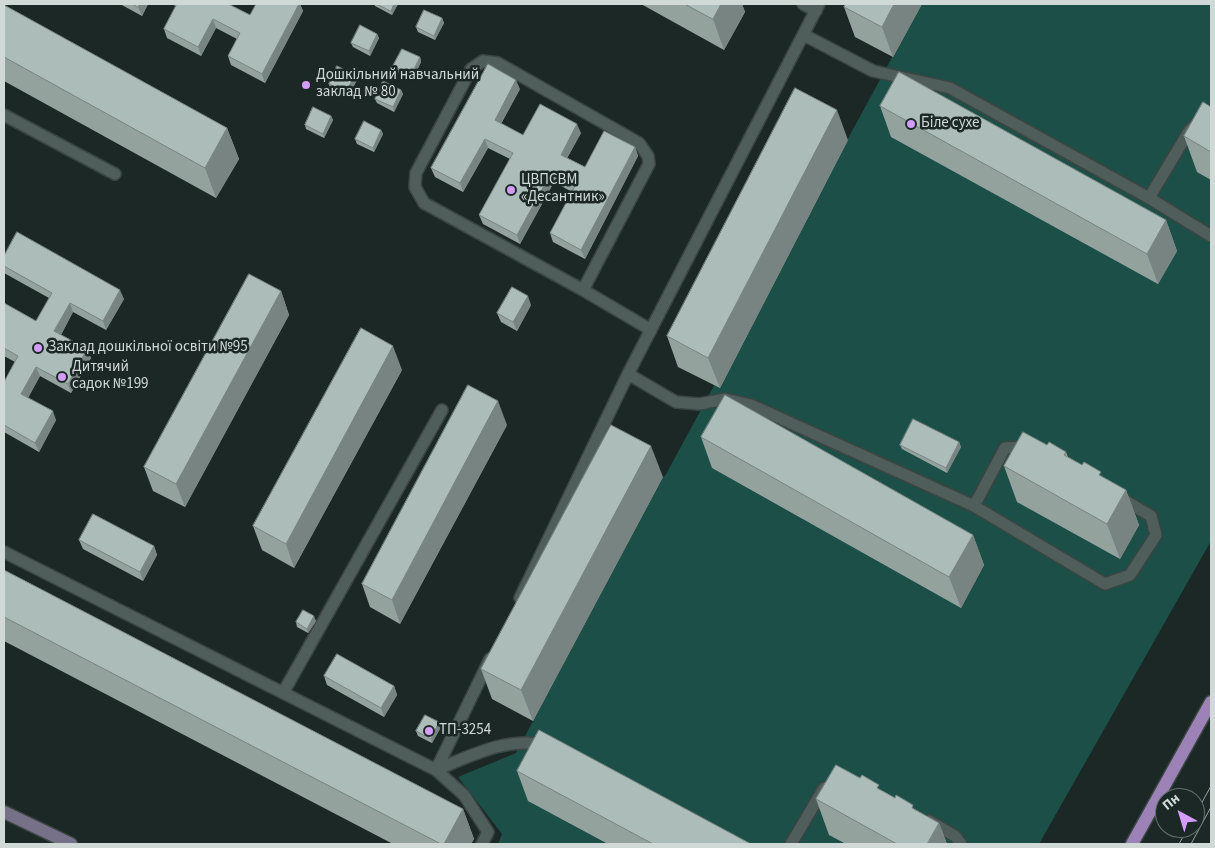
<!DOCTYPE html>
<meta charset="utf-8">
<style>
body{margin:0}
#map{position:relative;width:1215px;height:848px;overflow:hidden;background:#1b2825;font-family:"Source Sans 3",sans-serif}
canvas{display:block}
.frame{position:absolute;inset:0;border:5px solid #d1d9d7;pointer-events:none}
.north{position:absolute;left:1155px;top:788px;width:50px;height:50px;box-sizing:border-box;background:#1b2825;border:1px solid #646f6c;border-radius:50%;rotate:321deg;font-size:14px;font-weight:700;line-height:20px;text-align:center;color:#d1d9d7}
.north::after{content:'';display:block;margin:auto;width:18px;height:22px;background:#d49cfb;clip-path:polygon(50% 0,100% 100%,50% 72%,0 100%)}
</style>
<div id="map">
<canvas width="1215" height="848"></canvas>
<div class="frame"></div>
<div class="north">Пн</div>
</div>
<script>
const c = document.querySelector('canvas').getContext('2d');
c.lineJoin = 'round';
function fill(path, color) {
  c.fillStyle = color;
  c.fill(path, 'evenodd');
}
function stroke(path, color, width, dash) {
  c.strokeStyle = color;
  c.lineWidth = width;
  c.lineCap = dash ? 'butt' : 'round';
  c.setLineDash(dash || []);
  c.stroke(path);
}
function write(font, color, halo, rows, align = 'center') {
  c.font = font + ' "Source Sans 3",sans-serif';
  c.lineWidth = 5;
  c.setLineDash([]);
  c.textBaseline = 'middle';
  c.strokeStyle = halo;
  c.fillStyle = color;
  for (const [text, x, y, turn = 0] of rows) {
    c.save();
    c.translate(x, y);
    c.rotate((+turn || 0) * Math.PI / 180);
    c.textAlign = isNaN(turn) ? turn : align;
    if (halo) c.strokeText(text, 0, 0);
    c.fillText(text, 0, 0);
    c.restore();
  }
}
fill(new Path2D(`
 M921 4H1211V541L1039 844H498L502 834 458 777 516 753 663 477 665 476Z`), '#1c4f47');
const lane = new Path2D(`
 M803 4 816 11
 M804 35 873 71 950 88 1149 198 1211 236
 M4 115 115 174
 M1149 198 1189 131 1201 120 1211 117
 M583 290 649 164 648 156 639 143 498 63 483 61 471 69 416 173 415 187 424 203 583 290 651 330
 M628 374 676 402 699 404 725 399 751 405 974 506 1105 584 1130 575 1156 535 1151 516 1119 497
 M974 506 1005 448 1023 447 1028 449
 M4 552 436 770 464 795 488 832 482 844
 M520 598 628 374 819 4
 M283 693 442 410
 M436 770 490 659
 M436 770C473 755 505 737 546 745
 M929 821 955 836 961 844
 M791 844 824 788`);
const secondary = new Path2D(`
 M4 812 71 844`);
const primary = new Path2D(`
 M1132 844 1211 702`);
stroke(lane, '#3b4542', 14);
stroke(secondary, '#3b4542', 15);
stroke(primary, '#3b4542', 15);
stroke(lane, '#505e5b', 11);
stroke(secondary, '#767089', 12);
stroke(primary, '#9c82b6', 12);
stroke(new Path2D(`
 M1195 815 1211 786
 M1179 844 1188 828
 M1191 844 1211 807`), '#99a3a1', 1);
fill(new Path2D(`
 M120 4H148L142 16Z
 M171 4H229L250 15 256 4H300L303 11 265 83 231 65 228 56 237 39 216 28 201 56 167 38 164 29 176 6Z
 M374 4H398L392 15 375 6Z
 M641 4H742L745 12 724 50Z
 M922 4 893 57 855 37 844 7Z
 M4 5 227 128 239 159 216 198 4 81Z
 M442 18 444 23 435 40 418 32 416 27Z
 M377 34 379 38 370 56 353 47 351 43Z
 M420 57 421 62 413 79 395 71 393 66Z
 M355 75 357 80 348 97 330 89 329 84Z
 M520 89 501 124 523 135 581 133 567 158 585 167 635 147 638 156 585 259 553 242 550 233 572 192 554 182 520 244 483 224 479 215 510 159 488 148 463 192 435 177 431 168Z
 M401 90 403 94 394 112 377 103 375 99Z
 M880 106 1166 220 1177 251 1158 284 891 137Z
 M1211 107V180L1197 172 1184 136Z
 M331 116 333 120 324 138 306 129 305 125Z
 M381 130 383 134 374 152 357 144 355 139Z
 M848 140 720 388 678 367 667 336Z
 M4 256 124 299 106 330 73 312 61 335 87 349 91 358 71 393 40 376 28 398 56 420 39 452 4 432V382L15 362 4 356V303L36 321 49 298 4 273Z
 M281 291 289 315 185 507 153 491 144 467Z
 M531 305 517 331 501 322 497 313Z
 M402 370 294 568 262 550 253 526Z
 M507 425 400 624 370 607 362 584Z
 M701 437 973 535 984 565 961 608 712 468Z
 M959 442 961 447 947 473 902 449 900 445Z
 M1047 445 1066 452 1068 457 1126 490 1139 525 1120 559 1017 502 1004 466Z
 M663 477 533 721 492 699 481 669Z
 M79 540 154 546 157 555 143 581 83 549Z
 M4 570 463 809 474 839 471 844H393L4 641Z
 M316 621 308 633 297 627 296 622Z
 M324 676 394 686 397 695 384 717 327 685Z
 M441 727 432 743 418 736 416 731Z
 M517 771 751 844H608L528 801Z
 M881 790 939 823 947 844H846L829 835 816 799Z`), '#94a29e');
fill(new Path2D(`
 M140 4H148L142 16 138 7Z
 M299 4H300L303 11 265 83 262 74Z
 M394 4H398L392 15 391 11Z
 M721 4H742L745 12 724 50 713 19Z
 M894 4H922L893 57 882 27Z
 M442 18 444 23 435 40 434 36Z
 M213 19 216 28 201 56 198 47Z
 M377 34 379 38 370 56 369 51Z
 M420 57 421 62 413 79 411 75Z
 M355 75 357 80 348 97 346 92Z
 M516 80 520 89 498 129 495 120Z
 M401 90 403 94 394 112 393 107Z
 M837 110 848 140 720 388 708 358Z
 M331 116 333 120 324 138 323 134Z
 M577 124 581 133 564 164 561 155Z
 M227 128 239 159 216 198 205 168Z
 M381 130 383 134 374 152 373 148Z
 M485 139 488 148 463 192 460 183Z
 M635 147 638 156 585 259 581 250Z
 M551 173 554 182 520 244 517 235Z
 M1166 220 1177 251 1158 284 1147 254Z
 M120 290 124 299 106 330 103 321Z
 M281 291 289 315 185 507 176 484Z
 M528 296 531 305 517 331 513 322Z
 M70 303 73 312 58 340 54 331Z
 M393 346 402 370 294 568 286 544Z
 M87 349 91 358 71 393 68 384Z
 M36 367 40 376 25 403 21 394Z
 M498 401 507 425 400 624 392 600Z
 M53 411 56 420 39 452 35 443Z
 M959 442 961 447 947 473 946 468Z
 M651 446 663 477 533 721 521 690Z
 M1126 490 1139 525 1120 559 1107 524Z
 M973 535 984 565 961 608 949 577Z
 M154 546 157 555 143 581 140 572Z
 M314 616 316 621 308 633 307 629Z
 M394 686 397 695 384 717 381 708Z
 M439 722 441 727 432 743 431 739Z
 M463 809 474 839 471 844H444Z
 M939 823 947 844H927Z`), '#788481');
const building = new Path2D(`
 M133 4H140L138 7Z
 M177 4H228L250 15 256 4H299L262 74 228 56 240 33 213 19 198 47 164 29Z
 M377 4H394L391 11Z
 M685 4H721L713 19Z
 M846 4H894L882 27 844 7Z
 M4 5 227 128 205 168 4 57Z
 M424 10 442 18 434 36 416 27Z
 M360 25 377 34 369 51 351 43Z
 M402 49 420 57 411 75 393 66Z
 M488 64 516 80 495 120 523 135 540 104 577 124 561 155 585 167 604 131 635 147 581 250 550 233 575 186 551 173 517 235 479 215 513 153 485 139 460 183 431 168Z
 M337 66 355 75 346 92 329 84Z
 M899 72 1166 220 1147 254 880 106Z
 M383 81 401 90 393 107 375 99Z
 M795 88 837 110 708 358 667 336Z
 M1203 102 1211 107V152L1184 136Z
 M313 107 331 116 323 134 305 125Z
 M364 121 381 130 373 148 355 139Z
 M17 232 120 290 103 321 70 303 54 331 87 349 68 384 36 367 21 394 53 411 35 443 4 425V382L18 356 4 348V303L36 321 52 293 4 266V256Z
 M249 274 281 291 176 484 144 467Z
 M512 287 528 296 513 322 497 313Z
 M361 328 393 346 286 544 253 526Z
 M468 385 498 401 392 600 362 584Z
 M725 395 973 535 949 577 701 437Z
 M913 419 959 442 946 468 900 445Z
 M611 425 651 446 521 690 481 669Z
 M1023 432 1047 445 1049 442 1066 452 1064 455 1082 465 1084 462 1101 472 1099 475 1126 490 1107 524 1004 466Z
 M93 514 154 546 140 572 79 540Z
 M4 570 463 809 444 844H441L4 617Z
 M303 610 314 616 307 629 296 622Z
 M337 654 394 686 381 708 324 676Z
 M425 715 439 722 431 739 416 731Z
 M539 730 751 844H653L517 771Z
 M836 765 860 778 862 775 879 785 877 788 895 798 896 795 913 805 912 808 939 823 927 844H897L816 799Z`);
fill(building, '#acbcb8');
stroke(building, '#788481', 1);
for (const [x, y, r, color] of [
 [306,85,5,"#d49cfb"],
 [911,124,5,"#d49cfb"],
 [511,190,5,"#d49cfb"],
 [38,348,5,"#d49cfb"],
 [62,377,5,"#d49cfb"],
 [429,731,5,"#d49cfb"]
]) {
  const dot = new Path2D();
  dot.arc(x, y, r, 0, 2 * Math.PI);
  c.fillStyle = color;
  c.fill(dot);
  stroke(dot, '#1b2825', 2);
}
write('15px', '#d1d9d7', '#1b2825', [
 ["Дошкільний навчальний",316,76],
 ["заклад № 80",316,93],
 ["Біле сухе",921,124],
 ["ЦВПСВМ",521,181],
 ["«Десантник»",521,198],
 ["Заклад дошкільної освіти №95",48,348],
 ["Дитячий",72,368],
 ["садок №199",72,385],
 ["ТП-3254",439,731]
], 'left');
</script>
